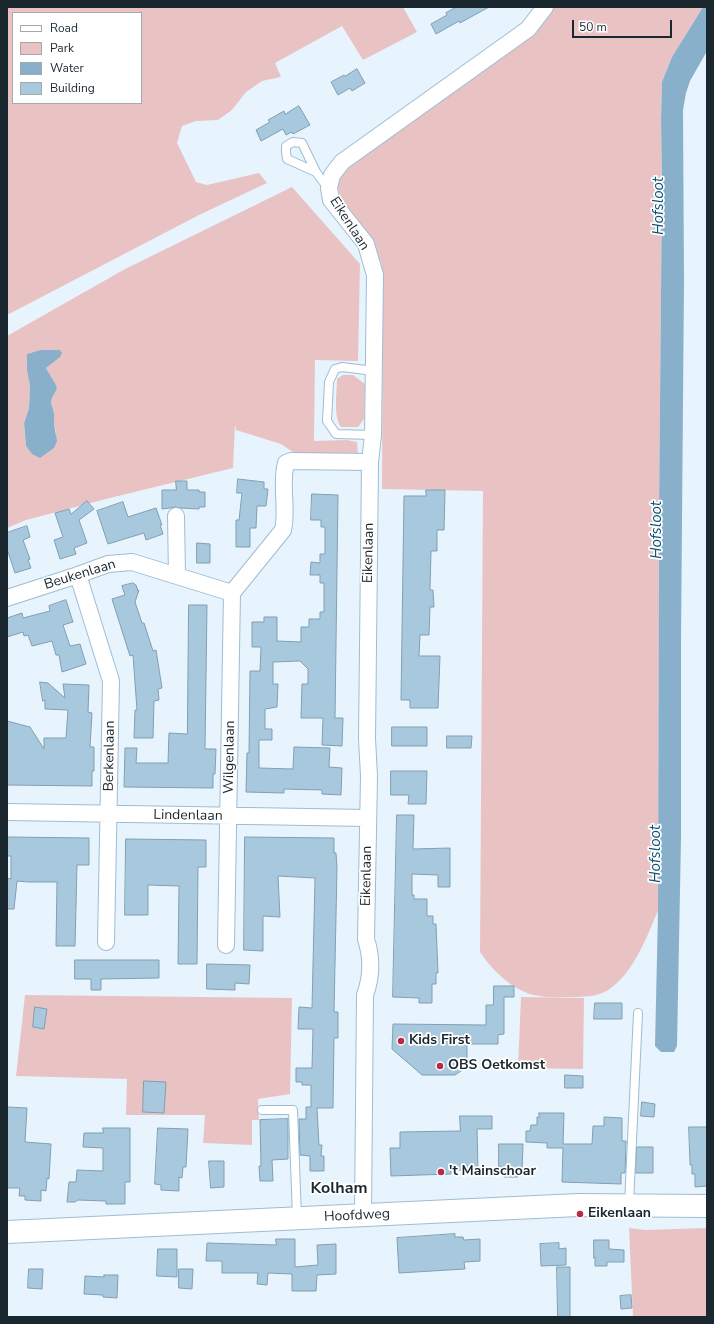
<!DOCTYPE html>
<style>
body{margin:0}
#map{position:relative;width:714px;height:1324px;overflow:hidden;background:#e7f4fd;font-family:"Nunito Sans",sans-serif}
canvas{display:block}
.frame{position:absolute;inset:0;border:8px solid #1b272f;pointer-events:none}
.legend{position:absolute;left:12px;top:12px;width:130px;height:92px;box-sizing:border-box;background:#fff;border:1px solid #a4a9ac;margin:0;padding:5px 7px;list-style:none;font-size:12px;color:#1b272f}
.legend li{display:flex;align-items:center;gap:8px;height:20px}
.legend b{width:20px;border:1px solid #a4a9ac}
.scale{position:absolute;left:572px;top:20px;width:100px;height:18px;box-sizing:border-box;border:2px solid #1b272f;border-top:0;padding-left:5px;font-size:12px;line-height:14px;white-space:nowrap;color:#1b272f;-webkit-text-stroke:3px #fff;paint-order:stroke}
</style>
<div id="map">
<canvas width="714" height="1324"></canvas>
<div class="frame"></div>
<ul class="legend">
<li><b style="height:5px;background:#fff"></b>Road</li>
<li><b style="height:11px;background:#e9c3c4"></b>Park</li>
<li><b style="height:11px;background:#88b0ca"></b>Water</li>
<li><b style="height:11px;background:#a8c8dd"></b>Building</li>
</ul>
<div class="scale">50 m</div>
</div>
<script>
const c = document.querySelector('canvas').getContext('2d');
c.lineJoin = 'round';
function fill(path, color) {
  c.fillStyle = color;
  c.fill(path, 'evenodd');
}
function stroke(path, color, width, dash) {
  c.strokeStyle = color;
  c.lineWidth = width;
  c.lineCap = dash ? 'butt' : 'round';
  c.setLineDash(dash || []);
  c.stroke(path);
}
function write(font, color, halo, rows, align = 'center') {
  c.font = font + ' "Nunito Sans",sans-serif';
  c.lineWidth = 3.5;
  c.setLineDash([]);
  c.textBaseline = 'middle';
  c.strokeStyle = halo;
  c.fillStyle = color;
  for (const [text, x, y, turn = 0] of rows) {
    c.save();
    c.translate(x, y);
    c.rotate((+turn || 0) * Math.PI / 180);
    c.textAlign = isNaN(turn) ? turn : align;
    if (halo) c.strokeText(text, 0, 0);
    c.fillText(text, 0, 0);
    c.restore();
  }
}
fill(new Path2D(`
 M7 7H403L417 32 363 60 342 26 275 63 281 77 262 81 246 92 232 110 218 120 196 121 182 126 177 143 196 182 207 185 259 173 267 183 199 215 7 315ZM13 13H141V103H13Z
 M548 7H703L672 57 662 82 661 119 662 182 659 513 658 911C646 938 635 970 611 988 600 997 583 997 570 997 558 997 545 998 534 995 512 990 492 970 480 952L483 491 382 489 383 272 381 262 373 244 341 202 337 182 341 174 357 160 456 89Z
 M292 187 360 264 358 361 315 360 314 441 347 440 357 442 358 454H296L281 444 236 430 235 424 233 468 110 498 26 520 7 528V336L125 269ZM40 350 48 351V366L46 368 56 385 57 389 52 398 51 403 54 413V424L56 432 54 448 40 457 26 446 24 423 29 408 30 385 27 354Z
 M343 375H353L365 384 364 419 358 427H341C333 416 337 392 337 379Z
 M25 995 292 998 290 1094 258 1099 259 1120H252V1145L203 1143 205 1115H126L127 1079 16 1076Z
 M521 997 584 998 583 1069 518 1068Z
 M629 1228 645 1230 707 1228V1317H633Z`), '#e9c3c4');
fill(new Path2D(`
 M703 7H707V51L690 81 686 93 683 110 684 281 681 641V838L677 1046 674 1052H661L655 1046 658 911 659 513 662 182 661 119 662 82 672 57Z
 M40 350H60L62 353 60 357 46 368 56 385 57 389 52 398 51 403 54 413V424L57 441 54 448 40 458 32 454 26 446 25 434 24 423 29 408 30 385 27 370V354Z`), '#88b0ca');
const building = new Path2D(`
 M457 7H489L460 23 459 21 436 34 431 24 447 15 446 13Z
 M357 69 365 83 352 91 350 88 338 95 331 82 344 75 345 76Z
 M299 106 310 125 293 134 292 132 286 135 283 129 261 141 256 130 270 122 268 120 284 111 285 114Z
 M238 479 264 482V489H268L266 506H257L256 528H250V547H236V520H239L242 493H237Z
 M176 481H187V490H199V492H205V507H199V509L181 508 175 507 170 508 162 509V490H176Z
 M426 490H445L444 530H437V551H431L430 590H433L434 607H430L429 635H420L419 656H440L438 708H410V700H401L404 496H426Z
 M312 494 338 495 335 718H343L342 746 322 745 323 718H301L302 684H308V669L300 661 273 662V684H278L277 707 265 709V729H272V740H259V768L293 769 294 747 330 748 329 767 342 768 341 795 322 794V790L284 789V793L246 792 247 753H249L250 671H260L261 647H252V622H264V617H277V641L301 642V627H309V619H320V612H324V583H320V575H310L311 562 320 563V554H325V527H321V520H311Z
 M87 501 94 509 79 520 87 543 74 548 76 554 60 559 54 540 63 537 55 513 69 509 71 514Z
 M123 502 128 517 156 508 162 525H160L163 534 146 540 144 533 108 544 97 511Z
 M27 526 30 537 23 540 30 559 28 560 31 568 15 573 7 549V533Z
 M197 543 210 544V563H197Z
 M133 583 136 585 138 591 139 590 135 602 142 623H144L153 651 156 650 162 688 158 689 159 700 154 701 153 738H134L135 710H137L133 655 130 656 112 599 125 595 122 586Z
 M66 600 73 622 63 625 70 646 80 644 86 664 62 672 59 655H56L52 641 32 646 28 635 24 636 23 632 7 637V618L22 613 23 618 50 611 49 606Z
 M189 605H207L205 749H216L215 774H213V788L124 787 125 748H137L136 763H168L169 733 187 734Z
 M40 682 48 683 65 698 63 684 89 685 88 712 92 713 90 747H94V771H92V786L7 785V721L30 727 44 749V738H66L68 710 45 709V700L43 701Z
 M392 727H427V746H392Z
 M447 736H472L471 748H447Z
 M391 771H427L426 804H408L409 795H391Z
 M397 815H414L413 849 450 848V887H438V875L412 874V895H414V899H427V916H433V924H436L438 973H436V984H432V1003H419V998L393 997Z
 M7 837 89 838V865H77L75 946H56L57 882H29L17 881 14 909H7V878L11 879V856H7Z
 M245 837 334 838V853H336L337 868 334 1012H338V1038H334L333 1108H317L319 1145H322L321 1156H324V1171H310V1156L300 1155 299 1119H306V1107H311V1085H302V1082H296V1068H312L313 1029H298L299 1007 312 1008 315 878 278 876 280 917 263 916V951L244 950Z
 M126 839 206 840V867H198L197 964H178L179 886 148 885V915H125Z
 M75 960H159V978L101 979V990H91V979H75Z
 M207 964 250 965 249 984 235 983V990L207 989Z
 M494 986H514V997H504V1034L498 1035V1044H467V1067L455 1075H422L392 1049 393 1024 486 1025V1005H493Z
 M595 1003H622V1019H594Z
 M35 1007 47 1009 44 1029 33 1027Z
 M565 1075 583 1076V1088H565Z
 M144 1081 166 1082 164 1113 143 1112Z
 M642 1102 655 1104 654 1117 641 1116Z
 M7 1107 27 1108 25 1142 51 1144 49 1179 47 1178 46 1191 41 1190V1201L25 1200V1196H19L20 1188H7Z
 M539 1113H564L563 1144H592L593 1126H604V1117L622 1118V1141H626L625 1173H621V1184L562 1182 563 1148H547V1143L526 1142V1131H530L531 1125H537V1117H539Z
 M460 1116H492V1129H477L478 1170H451V1174L391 1176 390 1148H400V1132L460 1131Z
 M288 1119V1159L272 1160 273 1181H260L259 1166H261L260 1120Z
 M689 1127H707V1186L695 1187V1174H692V1165H690V1163Z
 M103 1128H130V1182H125V1204H106V1201L78 1200 75 1202H67L69 1182H76L77 1170 103 1171V1148L83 1147 84 1133H103Z
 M158 1128 188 1129 186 1167H183L182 1178 179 1177V1191L161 1190V1185L155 1184Z
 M499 1144H523L522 1172H519L518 1177H504V1167H499Z
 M637 1147H653V1173H636Z
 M209 1161H224V1187L211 1188Z
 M455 1234V1237H463L464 1240 480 1239V1261L464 1262 465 1269 399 1273 397 1238Z
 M276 1239H295V1267L318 1265 317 1245 336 1244V1274L317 1275 316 1291H292V1274L268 1273 267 1285 257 1284 258 1273H222V1261H206L207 1243 276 1245Z
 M594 1240H609V1249L624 1250V1262H607V1266H595V1257L594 1258Z
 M559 1243V1249L566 1248V1265L541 1266 540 1244Z
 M158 1249H177V1277L157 1276Z
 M557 1267H570V1317H558Z
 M29 1269H43L42 1289 28 1288Z
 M179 1269H193L192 1289 179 1288Z
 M104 1275H118L117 1298 103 1297V1295L84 1294 85 1276 104 1277Z
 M631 1295 632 1308 621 1309 620 1296Z`);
fill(building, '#a8c8dd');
stroke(building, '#809fb3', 1);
const service = new Path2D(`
 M316 172 287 159 286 152V146L293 142 302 143 316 172 328 188
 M373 435 336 434 327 421 329 382 335 369 342 367 374 371
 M262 1110H293L297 1218
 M629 1204 638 1013`);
const minor = new Path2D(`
 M176 516 177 575
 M78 575 111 681 106 942
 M7 598 78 575 108 564 132 562 232 593 283 530C288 508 280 485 286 463L291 461 370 462
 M7 812 368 818
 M226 945 232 593
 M363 1215 365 995C372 976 372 958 366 939L369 776 367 739 370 462 373 435 375 275 366 244 331 200 329 188 332 175 342 162 528 29 545 7`);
const secondary = new Path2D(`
 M7 1232 578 1205 707 1206`);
stroke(service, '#9dbdd2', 10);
stroke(minor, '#9dbdd2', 18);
stroke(secondary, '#9dbdd2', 24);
stroke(service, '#fff', 8);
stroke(minor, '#fff', 16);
stroke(secondary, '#fff', 22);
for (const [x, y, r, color] of [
 [401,1041,4,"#ba2845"],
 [440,1066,4,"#ba2845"],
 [441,1172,4,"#ba2845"],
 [580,1214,4,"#ba2845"]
]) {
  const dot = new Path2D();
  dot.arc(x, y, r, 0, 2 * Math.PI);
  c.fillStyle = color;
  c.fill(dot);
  stroke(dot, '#fff', 1.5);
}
write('14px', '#1b272f', '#fff', [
 ["Eikenlaan",349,224,57],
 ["Eikenlaan",369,553,-89],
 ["Beukenlaan",80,575,-17],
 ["Berkenlaan",110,756,-89],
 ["Wilgenlaan",230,757,-89],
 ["Lindenlaan",188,816,1],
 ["Eikenlaan",367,876,-89],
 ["Hoofdweg",357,1216,-3]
]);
write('bold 14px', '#1b272f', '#fff', [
 ["Kids First",409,1041],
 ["OBS Oetkomst",448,1066],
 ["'t Mainschoar",449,1172],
 ["Eikenlaan",588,1214]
], 'left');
write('italic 15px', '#0a5376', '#fff', [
 ["Hofsloot",659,206,-90],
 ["Hofsloot",657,530,-90],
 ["Hofsloot",656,854,-90]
]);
write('bold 16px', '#1b272f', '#fff', [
 ["Kolham",339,1189]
]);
</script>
